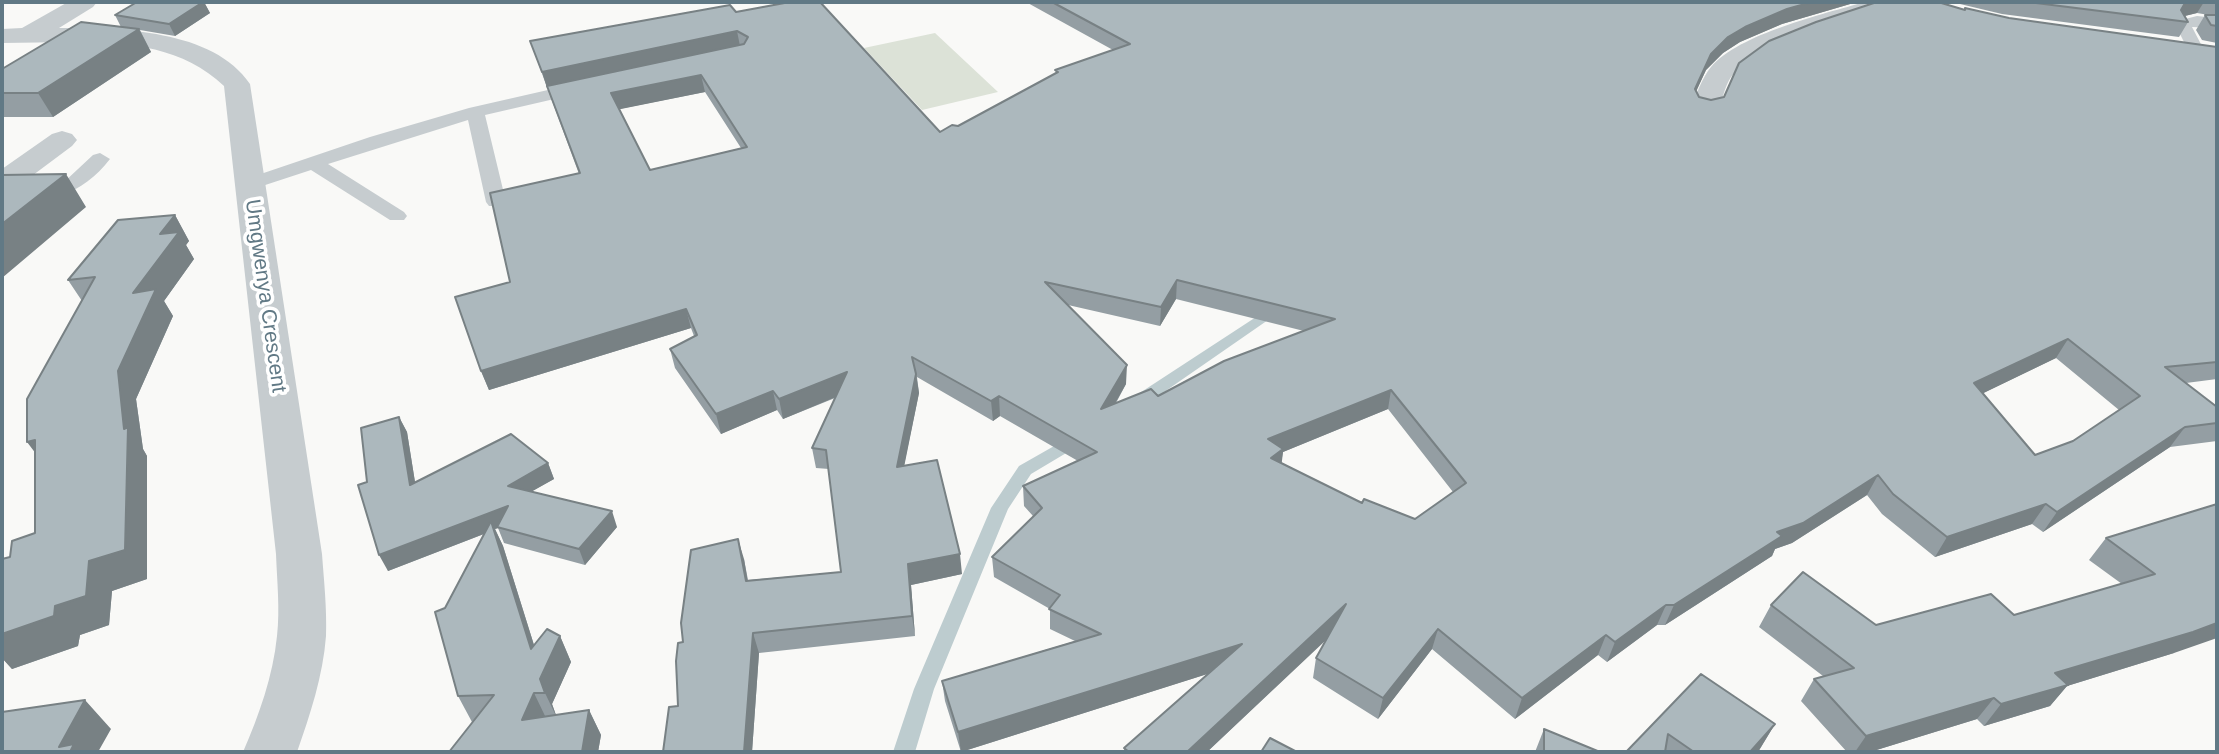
<!DOCTYPE html>
<style>
body{margin:0}
#map{position:relative;width:2219px;height:754px;overflow:hidden;background:#f9f9f7;font-family:Helvetica,sans-serif}
canvas{display:block}
.frame{position:absolute;inset:0;border:4px solid #617985;pointer-events:none}
</style>
<div id="map">
<canvas width="2219" height="754"></canvas>
<div class="frame"></div>
</div>
<script>
const c = document.querySelector('canvas').getContext('2d');
c.lineJoin = 'round';
function fill(path, color) {
  c.fillStyle = color;
  c.fill(path, 'evenodd');
}
function stroke(path, color, width, dash) {
  c.strokeStyle = color;
  c.lineWidth = width;
  c.lineCap = dash ? 'butt' : 'round';
  c.setLineDash(dash || []);
  c.stroke(path);
}
function write(font, color, halo, rows, align = 'center') {
  c.font = font + ' Helvetica,sans-serif';
  c.lineWidth = 7;
  c.setLineDash([]);
  c.textBaseline = 'middle';
  c.strokeStyle = halo;
  c.fillStyle = color;
  for (const [text, x, y, turn = 0] of rows) {
    c.save();
    c.translate(x, y);
    c.rotate((+turn || 0) * Math.PI / 180);
    c.textAlign = isNaN(turn) ? turn : align;
    if (halo) c.strokeText(text, 0, 0);
    c.fillText(text, 0, 0);
    c.restore();
  }
}
fill(new Path2D(`
 M935 33 998 92 922 110 864 48Z`), '#dce2d7');
fill(new Path2D(`
 M1276 304 1283 308 1281 311 1141 408H1129L1127 404 1129 400Z
 M1077 433 1083 435 1085 439 1083 443 1031 474 1008 509 934 689 915 752H893L914 689 991 508 1019 466Z`), '#bdcccf');
fill(new Path2D(`
 M2197 16 2217 18V28L2192 27 2204 50 2196 55 2188 50 2175 24 2177 21Z
 M583 82 589 83 592 87 589 91 485 115 506 202 503 206H489L486 202 468 120 328 164 404 212 407 216 404 220H390L311 170 250 190 240 184 243 180 370 137 469 108Z
 M100 153 110 159C82 196 45 203 2 209V197L63 183 93 155Z`), '#c6cccf');
fill(new Path2D(`
 M68 2H97L93 7 59 28C119 28 213 29 250 84L322 554C324 581 327 609 326 636 323 676 310 715 297 752H243C259 715 273 676 277 636 280 609 277 581 276 554L224 86C166 30 75 43 2 43V29L22 28Z
 M1865 2H1901L1897 7C1857 20 1757 44 1731 77 1724 87 1723 101 1716 112L1706 114 1696 112 1692 106C1697 93 1702 78 1711 67 1739 34 1823 14 1865 2Z
 M62 131 72 134 77 140 72 146 13 190 2 192V169L52 134Z`), '#c6cccf');
fill(new Path2D(`
 M137 2H204L210 13 175 36 140 30 151 52 53 117H2V69L121 27 115 15Z
 M1026 2H1857L1782 24 1740 42 1723 53 1706 70 1696 91 1699 97 1711 100 1724 97 1964 10 1965 8 2009 18 2217 47V379L2186 383 2217 407V441L2170 447 2043 532 2032 524 1935 557 1882 514 1867 495 1792 543 1775 549 1772 556 1665 625H1657L1607 662 1598 655 1515 719 1432 649 1378 719 1313 678 1316 658 1326 639 1207 752H1124V748L1207 674 961 752 945 701 942 681 1075 641 1050 629V609L994 577 992 557 1033 516 1024 506 1023 486 1078 461 1000 416 993 421 917 377 919 393 904 465 962 574 911 585 915 636 759 653 752 752H663L678 706 683 642 744 559 748 580 841 572 829 469 816 468 812 448 835 398 783 419 777 410 721 434 675 368 670 349 694 336 691 328 489 390 481 371 510 282 579 174 530 41 736 12 940 132 958 126 1056 73 1055 70 1113 50ZM705 92 741 148 650 170 619 109ZM1176 299 1304 331 1158 396 1116 403 1126 384 1068 305 1160 326ZM2056 358 2119 410 2073 441 2035 455 1983 393ZM1388 409 1453 492 1415 519 1362 503 1281 463 1283 452Z
 M1961 2H2217V43L2202 40 2196 30 2205 15H2209L2197 13 2185 16 2188 22 2179 37 2002 14 1960 4Z
 M175 215 189 241 186 245 194 259 164 301 173 316 136 399 143 449 147 456V579L112 591 109 625 80 635 78 646 12 669 2 658V559L10 557 35 533 82 301 68 280Z
 M399 417 407 432 415 482 548 463 554 479 532 491 617 527 585 565 504 543 498 528 495 529 503 546 534 645 560 636 571 662 552 704 556 715 589 710 601 735 598 752H449L473 722H472L458 696 445 608 484 534 388 571 367 482Z
 M2217 504 2174 653 2067 686 2050 706 1984 726 1977 719 1870 752H1847L1801 701 1814 679 1823 676 1759 627 1771 605 1876 625 2014 615 2122 584 2089 560 2106 538Z
 M1701 674 1775 724 1758 752H1626Z
 M1544 729 1600 752H1535Z`), '#949ea3');
fill(new Path2D(`
 M203 2H204L210 13 175 36 169 24Z
 M1812 2H1857L1782 24 1740 42 1723 53 1706 70 1690 105 1695 89 1711 54 1728 37 1745 27 1787 9Z
 M2192 2H2204L2197 13 2176 18 2185 3Z
 M139 29 151 52 53 117 38 93Z
 M737 31 740 46 547 88 542 72Z
 M701 75 705 92 616 110 611 93Z
 M66 174 86 207 2 278V224Z
 M175 215 189 241 186 245 194 259 164 301 173 316 136 399 143 449 147 456V579L112 591 109 625 80 635 78 646 12 669 2 658V634L55 606 89 561 124 429 118 371 133 293 160 234Z
 M1177 280 1176 299 1160 326 1161 307Z
 M686 309 691 328 489 390 481 371Z
 M2068 339 2056 358 1963 403 1974 383Z
 M1127 365 1126 384 1101 428V409Z
 M847 372 850 391 783 419 779 399Z
 M916 374 919 393 900 487 897 467Z
 M1391 390 1388 409 1283 452 1281 469 1268 478V439Z
 M773 391 777 410 721 434 716 414Z
 M999 396 1000 416 993 421 991 401Z
 M399 417 407 432 418 501 410 485Z
 M2185 427 2170 447 2043 532 2057 512Z
 M35 440 49 471 27 442Z
 M548 463 554 479 515 501 508 486Z
 M1878 475 1867 495 1792 543 1775 549 1772 556 1665 625 1674 605 1777 532Z
 M2046 504 2032 524 1935 557 1947 537Z
 M508 506 497 527 498 528 495 529 503 546 543 674 560 636 571 662 552 704 557 718 545 693 494 530 388 571 379 555Z
 M612 511 617 527 585 565 579 549Z
 M738 539 744 559 751 601 746 581Z
 M960 554 962 574 911 585 915 636 912 616 908 564Z
 M1346 604 1342 625 1207 752H1187Z
 M1666 605 1657 625 1607 662 1615 642Z
 M2217 623V638L2174 653 2067 686 2050 706 1984 726 2001 704 2055 673Z
 M1438 629 1432 649 1378 719 1383 698Z
 M753 633 759 653 752 752H744Z
 M1606 635 1598 655 1515 719 1522 698Z
 M1242 644 1239 664 961 752 958 732Z
 M534 693 546 718 522 720Z
 M1994 698 1977 719 1870 752H1855L1866 736Z
 M85 700 111 729 98 752H64L59 747Z
 M589 710 601 735 598 752H582Z
 M1775 724 1758 752H1750Z`), '#788184');
const building = new Path2D(`
 M137 2H203L169 24 115 15Z
 M790 2H820L940 132 952 125 958 126 1058 72 1055 70 1130 44 1052 2H1812L1787 9 1745 27 1728 37 1711 54 1695 89 1699 97 1711 100 1724 97 1739 63 1769 41 1816 22 1877 2H1938L1965 10V8L2009 18 2217 47V362L2165 367 2217 407V423L2185 427 2057 512 2046 504 1947 537 1893 494 1878 475 1803 523 1777 532 1782 536 1674 605H1666L1615 642 1606 635 1522 698 1438 629 1383 698 1316 658 1346 604 1187 752H1129L1124 748 1242 644 958 732 942 681 1101 634 1049 609 1060 595 992 557 1042 508 1023 486 1097 452 999 396 991 401 912 357 916 374 897 467 937 460 960 554 908 564 912 616 753 633 744 752H663L669 707 678 706 676 661 678 643 683 642 681 623 691 550 738 539 746 581 841 572 826 450 812 448 847 372 779 399 773 391 716 414 670 349 697 335 686 309 481 371 455 297 510 282 490 193 580 173 547 86 744 44 748 37 737 31 542 72 530 41 730 5 736 12ZM701 75 747 147 650 170 611 93ZM1177 280 1335 319 1224 361 1158 396 1151 389 1101 409 1127 365 1045 282 1161 307ZM2068 339 2140 396 2073 441 2035 455 1974 383ZM1391 390 1466 483 1415 519 1364 499 1362 503 1271 458 1283 449 1268 439Z
 M2028 2H2192L2185 3 2181 10 2188 22Z
 M2205 15H2217V26L2211 25Z
 M81 22 139 29 38 93H2V69Z
 M66 174 2 224V175Z
 M175 215 160 234 179 232 133 293 156 289 118 371 124 429 128 427 125 550 89 561 86 596 55 606 54 616 2 634V559L10 557 12 541 35 533V440L27 442V399L95 277 68 280 118 220Z
 M399 417 410 485 511 434 548 463 508 486 612 511 579 549 497 527 508 506 379 555 358 485 367 482 361 428Z
 M2217 504V623L2193 632 2055 673 2068 685 2001 704 1994 698 1866 736 1814 679 1854 668 1771 605 1803 572 1876 625 1991 594 2014 615 2155 574 2106 538Z
 M491 521 531 649 547 629 560 636 540 679 545 693H534L522 720 589 710 582 752H449L494 695 458 696 435 612 445 608Z
 M1701 674 1775 724 1750 752H1694L1668 734 1665 752H1626Z
 M85 700 59 747 74 744 70 752H2V712Z
 M1544 729 1600 752H1544Z
 M1270 738 1297 752H1261Z`);
fill(building, '#acb8bd');
stroke(building, '#788184', 2);
write('21px', '#617985', '#fff', [
 ["Umgwenya Crescent",265,296,82]
]);
</script>
